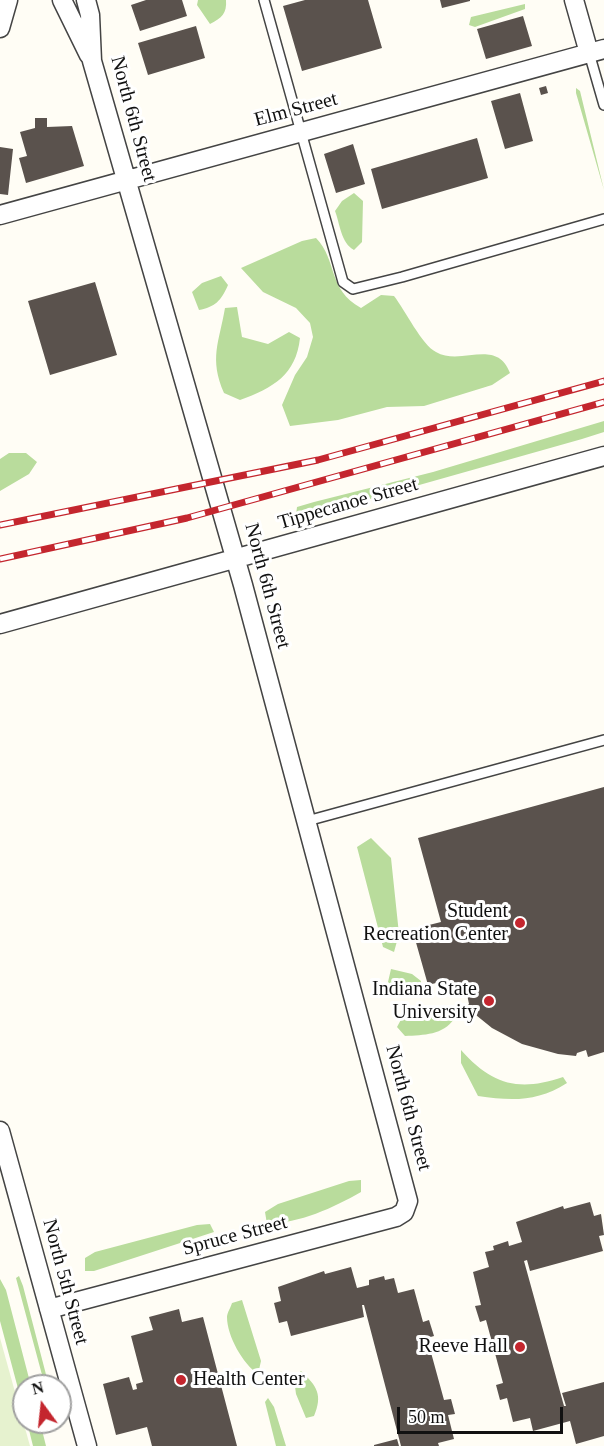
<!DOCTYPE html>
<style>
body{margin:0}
#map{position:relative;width:604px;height:1446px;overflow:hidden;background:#fffdf5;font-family:Georgia,serif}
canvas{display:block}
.north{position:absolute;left:12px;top:1374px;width:60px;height:60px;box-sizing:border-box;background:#fff;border:2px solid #a0a0a0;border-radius:50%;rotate:345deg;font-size:16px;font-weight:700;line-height:24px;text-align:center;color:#111}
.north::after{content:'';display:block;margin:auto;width:21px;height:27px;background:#c4262e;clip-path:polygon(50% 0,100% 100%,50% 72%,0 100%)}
.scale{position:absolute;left:397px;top:1407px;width:166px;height:27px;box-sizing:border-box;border:3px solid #111;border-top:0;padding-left:8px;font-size:18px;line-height:21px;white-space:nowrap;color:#111;-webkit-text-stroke:4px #fff;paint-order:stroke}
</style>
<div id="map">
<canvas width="604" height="1446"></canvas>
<div class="north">N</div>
<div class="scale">50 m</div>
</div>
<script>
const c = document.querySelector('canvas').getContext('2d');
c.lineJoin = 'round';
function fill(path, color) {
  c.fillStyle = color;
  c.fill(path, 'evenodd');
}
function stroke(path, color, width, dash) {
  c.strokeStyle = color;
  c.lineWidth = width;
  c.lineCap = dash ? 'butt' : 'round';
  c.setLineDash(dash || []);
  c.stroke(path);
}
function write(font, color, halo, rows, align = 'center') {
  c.font = font + ' Georgia,serif';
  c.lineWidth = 6;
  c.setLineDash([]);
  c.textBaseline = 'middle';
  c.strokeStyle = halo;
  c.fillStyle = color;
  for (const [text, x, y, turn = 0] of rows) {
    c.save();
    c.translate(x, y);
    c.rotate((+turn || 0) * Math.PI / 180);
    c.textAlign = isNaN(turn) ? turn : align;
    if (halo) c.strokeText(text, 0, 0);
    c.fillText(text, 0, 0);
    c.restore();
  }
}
fill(new Path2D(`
 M198 0H226C227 13 222 18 210 24L197 5Z
 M525 4V9L475 27 469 25 471 17Z
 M576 88 580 91 604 190 576 93Z
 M354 193 363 201 362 242 354 250C341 243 340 224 335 211L342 201Z
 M316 238C338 261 327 289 361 308L381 295 394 296C405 310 422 345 436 352 461 367 496 337 510 373L492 385 424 406 387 407 338 420 290 426 282 405 295 375 307 357 313 337 310 323 296 308 263 292 241 268 302 241Z
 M221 276 228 285C221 301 215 307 199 310L192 292 202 283Z
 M237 307 242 337 268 344 289 332 300 338C296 375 273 388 240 400L224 393C209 358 219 343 225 308Z
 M604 421V432L582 439 306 517 296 515 297 507 314 502 433 472Z
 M9 453H26L37 462 29 474 0 491V459Z
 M371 838 391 858 399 934 394 952 383 947 357 847Z
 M391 969 412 974 421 981V993L403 995 388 982Z
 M425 1007H450L454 1019C443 1035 424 1035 405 1036L397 1027 404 1014Z
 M461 1050C492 1085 519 1092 563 1077L567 1083C537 1102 512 1101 478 1096L461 1063Z
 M361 1180V1192C333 1208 300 1223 267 1224L265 1212 278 1204 349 1181Z
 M210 1224 214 1232 94 1271H85V1258L95 1252 197 1225Z
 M19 1276 23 1286 49 1386H45L16 1278Z
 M0 1279 6 1290 31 1386H24V1411L0 1321Z
 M242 1300 261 1361 258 1374C243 1364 227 1336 227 1317 227 1313 231 1307 232 1303Z
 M301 1371C317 1386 323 1395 314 1416L306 1418 296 1394 294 1379Z
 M268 1398 274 1407 286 1446H276L265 1402Z
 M27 1422H40L46 1446H33Z`), '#b9dc9c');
fill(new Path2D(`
 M0 1338 30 1446H0Z`), '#e6f2cf');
fill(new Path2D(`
 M146 0H182L187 16 140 31 131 5Z
 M305 0H368L382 48 302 71 283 6Z
 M440 0H470V1L442 8Z
 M523 16 532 46 486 59 477 29Z
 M196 26 205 58 148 75 138 43Z
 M546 86 548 93 541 95 539 88Z
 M520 93 533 141 505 149 491 101Z
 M35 118H47V127L72 126 84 166 26 183 19 158 27 156 20 132 35 128Z
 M477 138 488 178 382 209 371 169Z
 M353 144 365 184 336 193 324 154Z
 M0 147 13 149 8 195 0 194Z
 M95 282 117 355 50 375 28 301Z
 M604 787V1052L588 1057 586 1050 577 1053 576 1056 558 1054 522 1044 492 1028 466 1007 469 1004 467 994 461 996 458 985 438 991 436 983 428 985 415 939 424 937 421 927 441 922 418 838Z
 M590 1202 594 1216 601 1214 604 1235 599 1236 603 1251 530 1271 527 1260 524 1261 564 1406H566L562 1393 604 1382V1436L576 1444 570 1421 533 1431 530 1418 513 1422 507 1398 500 1400 496 1385 503 1383 486 1320 480 1322 475 1306 481 1305 473 1272 489 1267 485 1252 494 1250 493 1246 508 1241 509 1246 522 1242 516 1222 563 1206 564 1209Z
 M351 1267 357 1288 369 1285V1280L384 1276 385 1280 394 1278 398 1293 414 1289 423 1322 429 1320 434 1336 427 1338 444 1400 451 1399 455 1414 448 1415 454 1439 438 1443 439 1446H401L364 1305H362L364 1317 291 1336 287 1321 279 1323 274 1303 281 1301 278 1287 324 1271 325 1274Z
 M179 1309 182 1322 203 1317 237 1446H152L147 1427 116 1435 103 1384 129 1377 133 1390 137 1389 136 1384 143 1382 131 1336 153 1330 149 1317Z
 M397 1439 399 1446H374V1445Z`), '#5a524d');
const service = new Path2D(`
 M264 0 343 282 353 289 402 277 604 219
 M589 53 604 105
 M307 821 604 740`);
const minor = new Path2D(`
 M62 0 89 55
 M574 0 589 53
 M0 28 8 0
 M0 215 604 49
 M0 624 604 456
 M0 1131 87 1446
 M49 1309 396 1217 404 1212 408 1201 243 585 92 61 90 15 86 0`);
stroke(service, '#444', 12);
stroke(minor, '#444', 21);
stroke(service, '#fff', 9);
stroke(minor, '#fff', 18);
const rail = new Path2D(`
 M0 525 318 460 604 381
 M0 559 187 518 604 402`);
stroke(rail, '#c4262e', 7);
stroke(rail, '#fff', 4.5, [14]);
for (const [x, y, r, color] of [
 [520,923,6,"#c4262e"],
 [489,1001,6,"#c4262e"],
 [520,1347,6,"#c4262e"],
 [181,1380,6,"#c4262e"]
]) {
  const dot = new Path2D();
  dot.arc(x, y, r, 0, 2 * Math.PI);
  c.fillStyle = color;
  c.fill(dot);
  stroke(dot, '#fff', 2);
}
write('20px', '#111', '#fff', [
 ["Elm Street",296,110,-15],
 ["North 6th Street",133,119,75],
 ["Tippecanoe Street",348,504,-16],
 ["North 6th Street",267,586,75],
 ["North 6th Street",408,1108,75],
 ["Spruce Street",235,1236,-15],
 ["North 5th Street",65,1282,75]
]);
write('20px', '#111', '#fff', [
 ["Student",508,912],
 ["Recreation Center",508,935],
 ["Indiana State",477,990],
 ["University",477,1013],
 ["Reeve Hall",508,1347],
 ["Health Center",193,1380,"left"]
], 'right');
</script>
